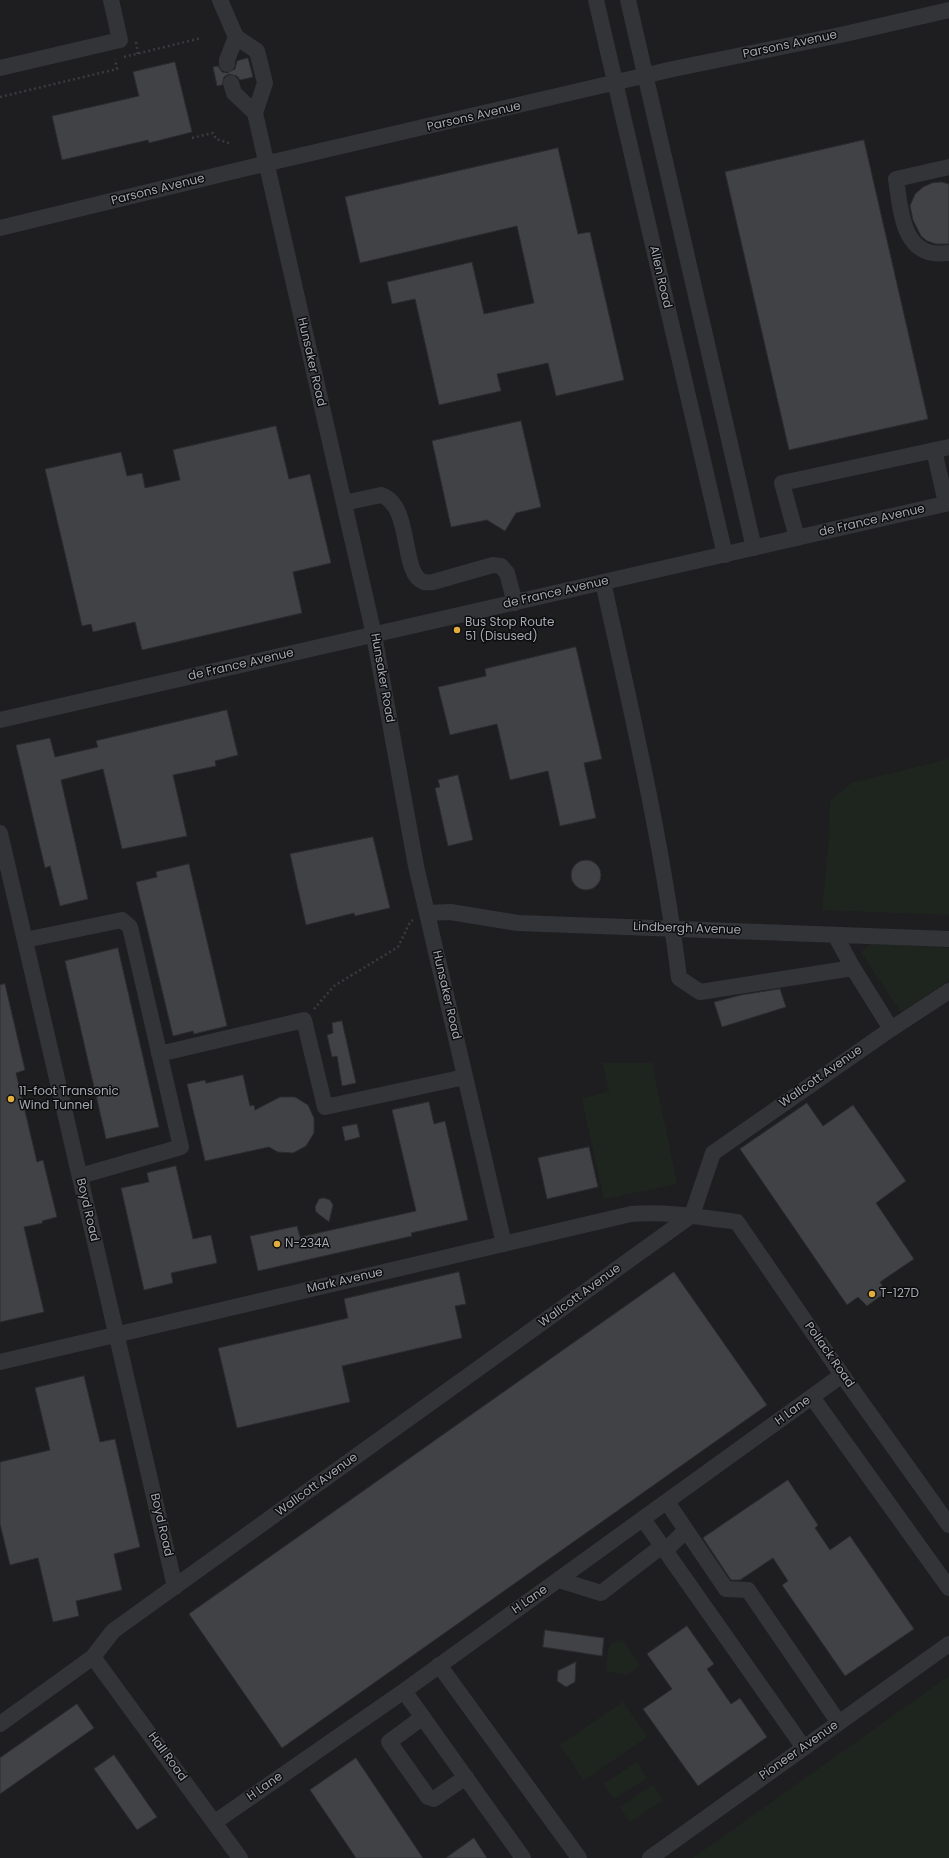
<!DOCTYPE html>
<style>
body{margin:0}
canvas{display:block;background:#121213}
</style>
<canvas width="949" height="1858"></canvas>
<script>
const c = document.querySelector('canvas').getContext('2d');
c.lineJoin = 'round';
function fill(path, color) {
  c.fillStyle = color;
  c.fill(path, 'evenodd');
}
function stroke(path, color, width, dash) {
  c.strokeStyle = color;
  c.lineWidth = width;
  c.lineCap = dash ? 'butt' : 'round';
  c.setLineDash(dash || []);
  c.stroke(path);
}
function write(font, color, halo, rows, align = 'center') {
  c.font = font + ' Poppins,sans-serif';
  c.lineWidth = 3;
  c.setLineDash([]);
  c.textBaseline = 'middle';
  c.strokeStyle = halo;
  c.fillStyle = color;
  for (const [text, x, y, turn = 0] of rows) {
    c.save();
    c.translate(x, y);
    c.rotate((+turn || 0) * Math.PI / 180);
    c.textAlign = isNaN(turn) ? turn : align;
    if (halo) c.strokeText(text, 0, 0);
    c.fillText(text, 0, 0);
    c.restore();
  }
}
fill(new Path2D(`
 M0 0H949V1858H0Z`), '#1e1e20');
fill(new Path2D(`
 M949 759V915L822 910 828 851 830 801 852 783Z
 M871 944 949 948V981L901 1012 861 952Z
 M603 1063H652L677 1184 604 1199 582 1099 609 1091Z
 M622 1639 640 1665 627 1675 606 1671 608 1651 611 1644Z
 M949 1676V1858H693Z
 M623 1702 647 1737 584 1780 560 1745Z
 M637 1762 647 1778 614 1799 604 1784Z
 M653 1785 663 1800 630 1822 620 1807Z`), '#1e251f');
const building = new Path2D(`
 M248 58 253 77 240 80 237 76 229 74 224 77 222 85 217 86 213 67 218 66 222 72 227 73 235 69 237 61Z
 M175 62 192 132 149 143 148 140 62 160 52 116 139 96 133 72Z
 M864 140 928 419 789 450 725 172Z
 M558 148 578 234 590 232 624 380 556 396 548 363 497 374 501 391 439 405 415 299 392 304 387 282 472 262 484 314 534 303 517 226 360 263 345 197Z
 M942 182 949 184V244H936L927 241 921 236 913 220 910 206 915 194 923 187 932 183Z
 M521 421 541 507 516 513 505 531 487 520 451 527 432 441Z
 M276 426 289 479 310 474 331 563 293 572 302 613 142 650 135 622 93 632 91 624 82 626 45 469 121 452 127 476 142 473 145 488 180 480 173 450Z
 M576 647 602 759 584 763 596 818 560 826 548 771 510 780 497 724 450 735 438 687 486 676 485 669Z
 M227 710 238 755 215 761 216 766 173 775 187 836 122 849 103 769 61 780 88 899 60 906 50 866 45 868 16 745 50 738 55 757 98 747 96 741Z
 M458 775 473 840 448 846 435 788 440 787 438 780Z
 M373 837 390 908 355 916 354 913 306 925 290 854Z
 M571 875a15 15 0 1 1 30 0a15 15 0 1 1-30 0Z
 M189 864 227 1026 194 1034 193 1031 173 1036 136 882 157 877 156 872Z
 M118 948 159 1127 106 1139 65 961Z
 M5 984 25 1070 16 1073 37 1162 43 1160 57 1217 42 1221 43 1223 24 1227 44 1312 0 1322V985Z
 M780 989 786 1007 722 1027 714 1002 741 995Z
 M342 1021 356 1083 342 1086 337 1056 332 1057 327 1035 333 1033 332 1023Z
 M243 1075 250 1106 254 1105 255 1110 280 1097H295L308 1105 314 1118V1133L306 1146 293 1153 278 1152 269 1147 205 1161 187 1084 205 1080 206 1083Z
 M429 1102 434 1124 445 1121 468 1220 411 1233 412 1236 258 1271 250 1236 297 1226 300 1237 416 1211 392 1110Z
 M807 1103 823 1126 853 1105 906 1181 876 1203 914 1259 880 1282 886 1292 867 1306 858 1297 847 1305 740 1149Z
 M357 1124 360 1137 345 1141 342 1127Z
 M589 1147 598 1187 547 1199 538 1158Z
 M176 1166 193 1239 211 1235 217 1263 171 1273 173 1283 144 1290 121 1188 149 1182 147 1173Z
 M324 1198 330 1200 333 1205 329 1222 316 1212 315 1207 319 1199Z
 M459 1272 466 1304 455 1306 462 1338 342 1366 350 1402 237 1428 218 1348 348 1318 344 1299Z
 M674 1272 767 1405 282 1748 189 1614Z
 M84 1376 100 1442 115 1439 140 1547 114 1554 122 1590 76 1601 79 1616 53 1622 38 1558 10 1565 0 1524V1462L50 1450 35 1388Z
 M788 1480 818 1525 815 1528 830 1550 850 1536 914 1629 845 1676 782 1585 788 1581 773 1558 740 1580H731L703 1538Z
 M687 1626 714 1664 707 1669 731 1704 740 1698 767 1737 698 1786 643 1709 672 1689 647 1654Z
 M545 1630 604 1638 602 1656 543 1647Z
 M576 1662 575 1682 566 1687 557 1681 558 1671Z
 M77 1704 94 1728 0 1794V1758Z
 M114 1755 157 1817 137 1830 94 1769Z
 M356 1758 423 1858H356L310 1790Z
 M474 1838 487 1858H446Z`);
fill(building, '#414246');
stroke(building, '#2c2c2f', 1);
stroke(new Path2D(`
 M136 42 138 54
 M124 57 201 38
 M0 97 117 69 115 59
 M192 138 213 133 216 139 229 143
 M314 1009 334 986 398 947 410 922 413 920`), '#393b3f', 2.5, [2, 3]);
stroke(new Path2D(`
 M220 0 236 37
 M596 0 725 555
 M628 0 754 548
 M227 64V60L236 37 257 51 265 83 255 113 234 93 231 83
 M0 68 120 40 111 0
 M255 113 374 635 416 866 504 1244
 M949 167 896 179C900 204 901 248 933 253 938 254 944 253 949 253
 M0 228 247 168 673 69 845 34 949 10
 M934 450 946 503
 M344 503 381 495C413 505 400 575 424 582 426 583 431 582 433 582L493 565 501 566 507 573 515 603
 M797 538 782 483 949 447
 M0 720 949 503
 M0 833 175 1587
 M427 913 450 912 518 923 949 939
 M835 935 853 968
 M25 940 122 920 130 927 181 1147 80 1176
 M891 1029 949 991
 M159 1054 304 1020 325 1107 465 1077
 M0 1362 631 1214C667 1211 701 1217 737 1222L842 1375 949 1525
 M812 1397 949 1588
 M667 1502 726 1589 748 1590 839 1723
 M643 1519 804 1748
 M666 1550 686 1530
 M559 1580 601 1593 662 1546
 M93 1657 240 1858
 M439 1665 579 1858
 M404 1691 523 1858
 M423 1717 389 1742 428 1797 434 1799 466 1777
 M0 1724 93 1657 113 1631 692 1215 713 1153 891 1029 853 968 700 992 679 978C663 845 632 714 603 582
 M215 1822 404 1691 842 1375
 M650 1858 949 1644`), '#333438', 16);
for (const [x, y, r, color] of [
 [457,630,4,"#e1ad3c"],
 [11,1099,4,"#e1ad3c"],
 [277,1244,4,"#e1ad3c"],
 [872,1294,4,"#e1ad3c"]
]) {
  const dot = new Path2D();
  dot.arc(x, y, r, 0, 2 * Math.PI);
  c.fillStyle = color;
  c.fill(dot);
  stroke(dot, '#0d0d0e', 1.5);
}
write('12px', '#a4a8b3', '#0d0d0e', [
 ["Parsons Avenue",790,45,-12],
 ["Parsons Avenue",474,117,-13],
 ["Parsons Avenue",158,190,-14],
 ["Allen Road",660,277,77],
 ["Hunsaker Road",311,362,77],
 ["de France Avenue",872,521,-13],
 ["de France Avenue",556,593,-13],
 ["de France Avenue",241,665,-13],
 ["Hunsaker Road",382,678,80],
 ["Lindbergh Avenue",687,929,2],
 ["Hunsaker Road",446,995,77],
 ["Wallcott Avenue",821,1077,-35],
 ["Boyd Road",87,1210,77],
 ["Mark Avenue",345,1281,-13],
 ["Wallcott Avenue",580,1296,-36],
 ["Pollack Road",829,1355,55],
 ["H Lane",793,1411,-36],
 ["Wallcott Avenue",317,1485,-36],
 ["Boyd Road",161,1525,77],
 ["H Lane",530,1600,-35],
 ["Pioneer Avenue",799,1751,-35],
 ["Hall Road",167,1757,54],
 ["H Lane",265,1787,-35]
]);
write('12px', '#a4a8b3', '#0d0d0e', [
 ["Bus Stop Route",465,623],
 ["51 (Disused)",465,637],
 ["11-foot Transonic",19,1092],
 ["Wind Tunnel",19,1106],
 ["N-234A",285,1244],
 ["T-127D",880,1294]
], 'left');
</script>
